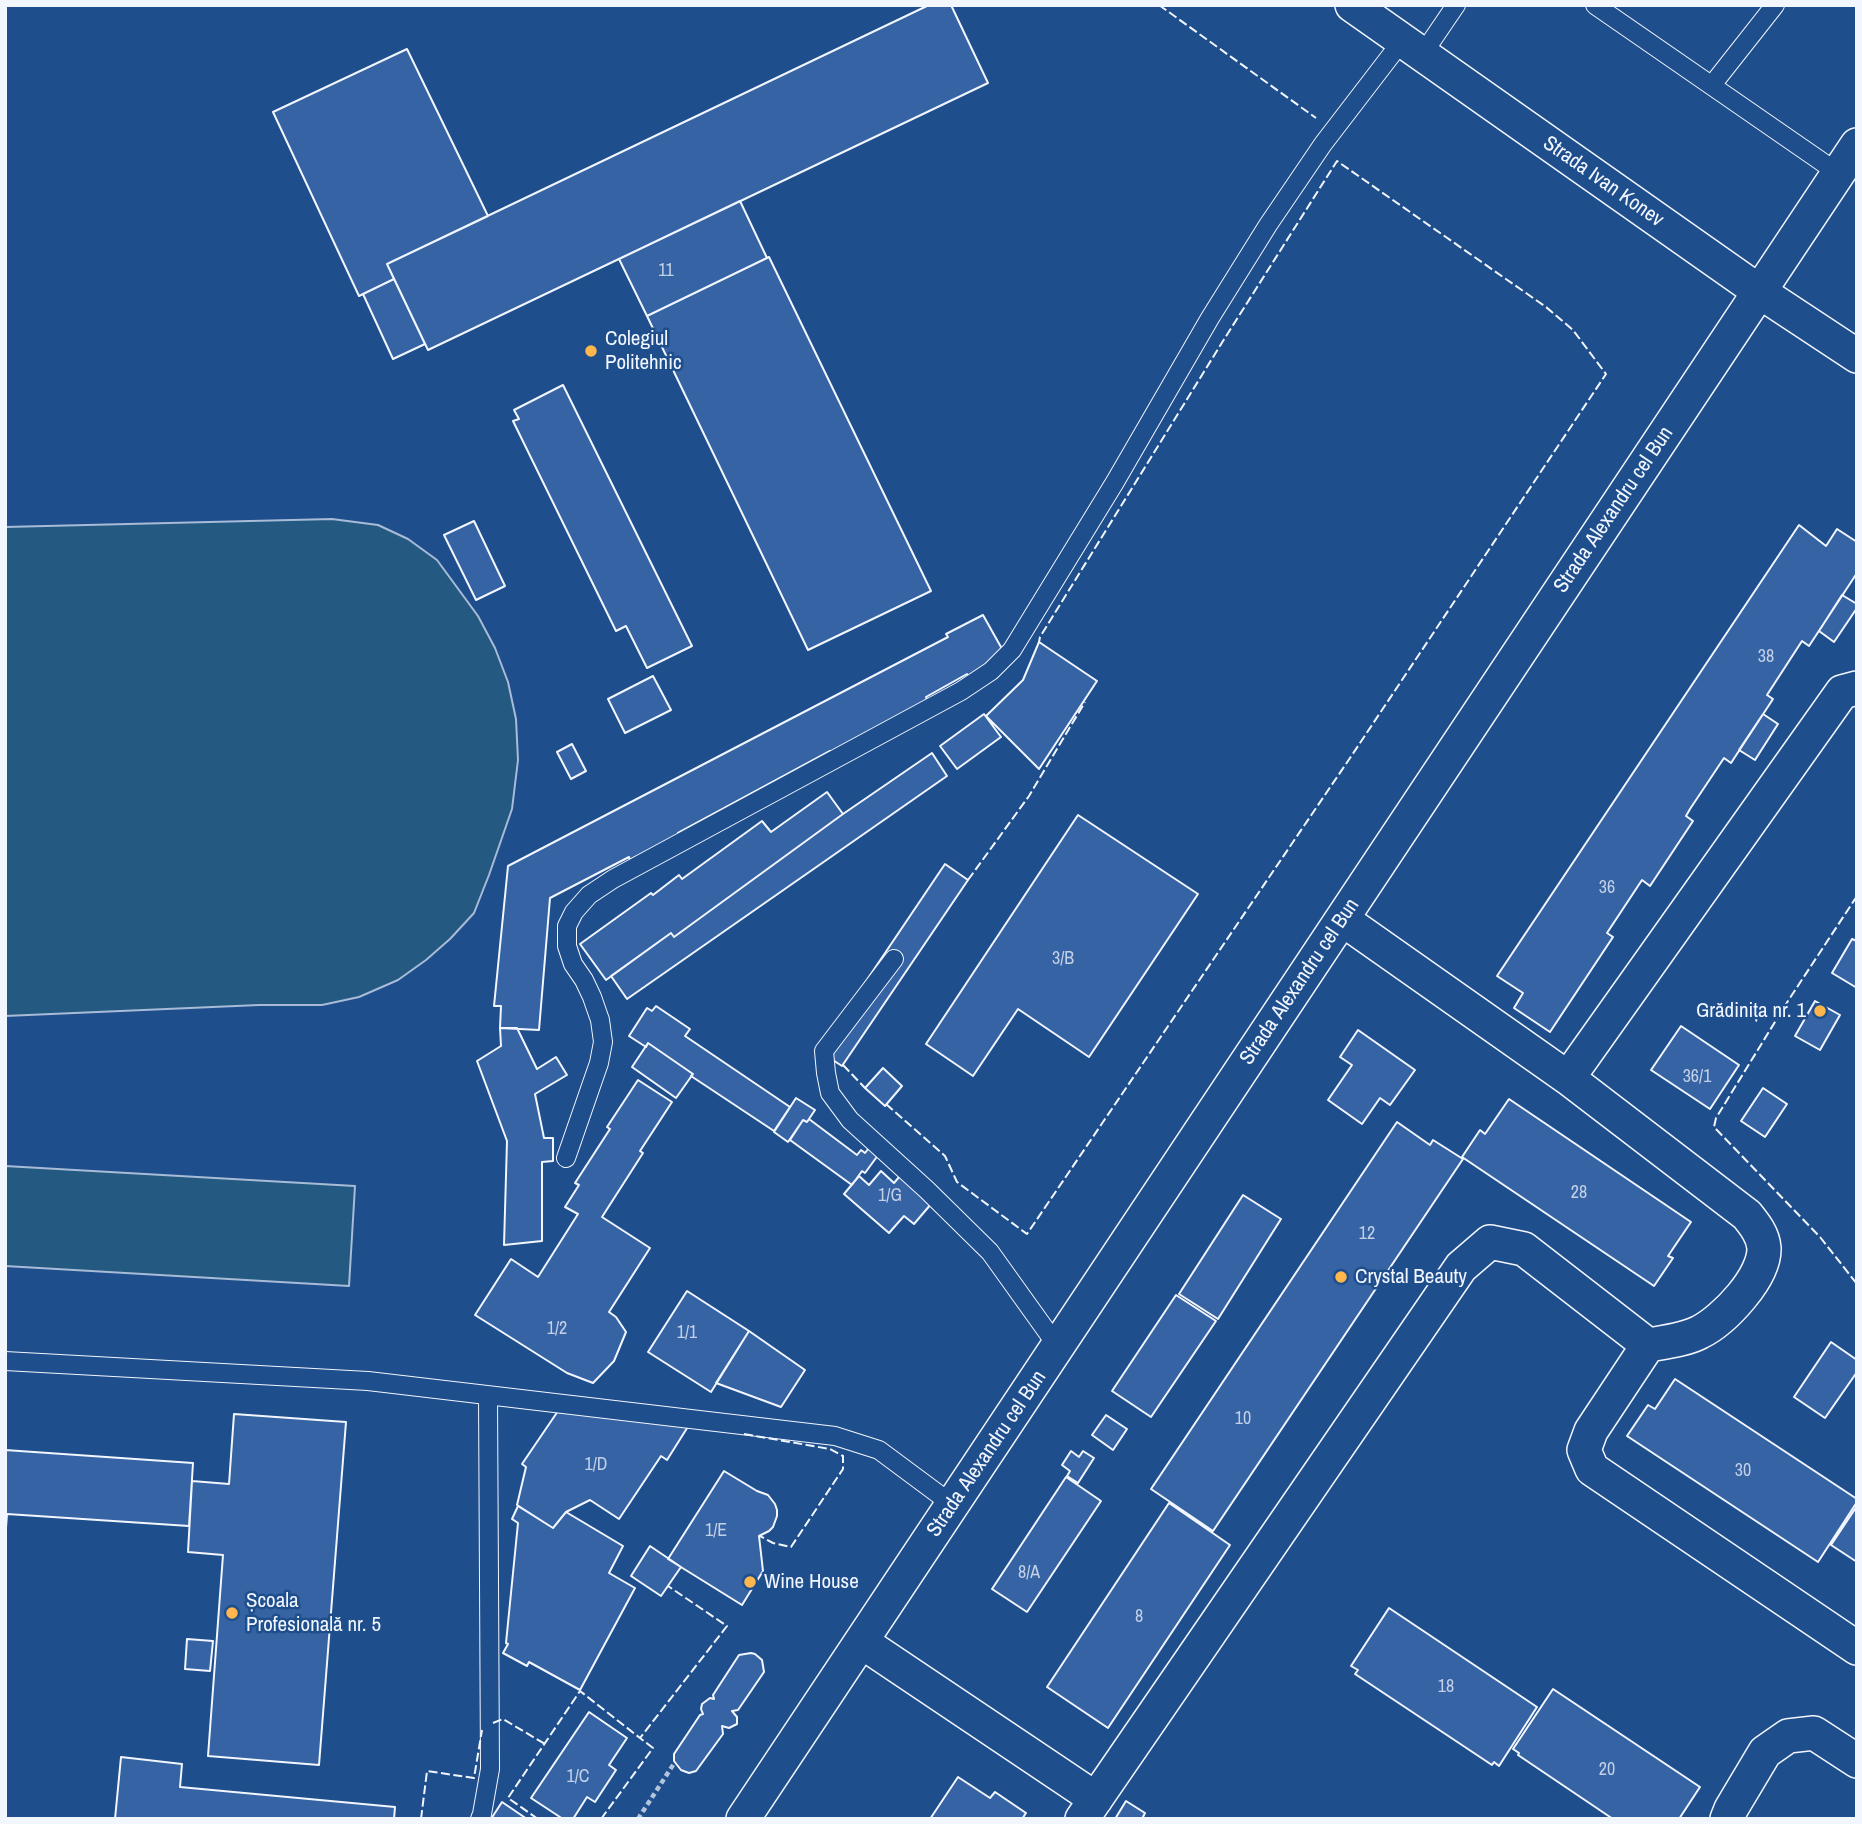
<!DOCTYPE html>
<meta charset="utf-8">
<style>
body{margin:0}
#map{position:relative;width:1862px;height:1824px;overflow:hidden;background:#1f4e8c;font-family:"Archivo Narrow",sans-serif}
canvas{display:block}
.frame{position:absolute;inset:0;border:7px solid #f2f6ff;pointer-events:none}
</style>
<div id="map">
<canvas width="1862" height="1824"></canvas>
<div class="frame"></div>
</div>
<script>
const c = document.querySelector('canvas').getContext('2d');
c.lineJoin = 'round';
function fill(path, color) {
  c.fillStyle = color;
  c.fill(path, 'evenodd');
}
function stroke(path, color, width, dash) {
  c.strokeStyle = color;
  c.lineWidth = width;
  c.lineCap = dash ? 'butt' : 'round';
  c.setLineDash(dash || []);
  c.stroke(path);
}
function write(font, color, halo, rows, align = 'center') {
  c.font = font + ' "Archivo Narrow",sans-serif';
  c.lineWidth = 5;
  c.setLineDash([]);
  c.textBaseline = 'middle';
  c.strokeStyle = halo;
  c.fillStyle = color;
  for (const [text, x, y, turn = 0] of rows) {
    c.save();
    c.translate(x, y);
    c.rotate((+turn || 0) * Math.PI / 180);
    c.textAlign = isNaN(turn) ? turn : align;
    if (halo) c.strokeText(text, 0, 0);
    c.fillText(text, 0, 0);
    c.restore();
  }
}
const green = new Path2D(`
 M332 519 378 525 408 539 437 560 478 616 495 648 508 682 516 719 518 760 512 809 489 875 474 913 450 939 426 960 398 980 359 997 322 1005H259L5 1016V527Z
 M5 1166 355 1186 349 1286 5 1266Z`);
fill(green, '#245a82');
stroke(green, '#a8bbd7', 2);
const building = new Path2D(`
 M929 5H951L988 83 428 350 387 264Z
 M407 49 488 216 387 264 394 279 359 296 273 112Z
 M740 201 767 258 647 316 619 259Z
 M769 257 931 591 808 650 647 316Z
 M394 279 425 344 393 359 363 294Z
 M563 385 692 646 647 668 626 626 616 631 513 421 519 419 514 410Z
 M474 521 505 586 476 600 444 535Z
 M1799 525 1826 546 1837 529 1857 542V573L1809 646 1802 641 1767 695 1773 699 1731 763 1724 758 1690 809 1686 816 1693 821 1650 886 1642 880 1607 933 1613 937 1550 1032 1514 1008 1523 993 1497 976Z
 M1842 595 1857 604V608L1834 642 1819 631Z
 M983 615 1006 656 969 677 967 674 926 697 928 701 832 755 830 751 678 833 679 835 630 860 629 857 550 898 539 1030 500 1028 501 1006H494L508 866 948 637 946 634Z
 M1039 642 1097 681 1039 769 986 716 1023 680Z
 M653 676 671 710 625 733 608 699Z
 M984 714 1001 737 957 769 940 746Z
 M1763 714 1778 724 1755 760 1739 750Z
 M572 744 586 771 571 779 557 752Z
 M932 753 947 776 627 999 611 976 671 933 674 937 843 814Z
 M827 792 843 814 674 937 671 933 606 980 580 944 651 893 653 895 679 875 682 879 762 821 771 832Z
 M1078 815 1198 894 1089 1057 1018 1009 973 1076 926 1044Z
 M945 864 968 880 842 1066 819 1051Z
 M1852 939 1857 941V988L1832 973Z
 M1815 1001 1840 1015 1820 1050 1795 1036Z
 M656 1006 690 1029 685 1036 790 1107 774 1131 691 1076 693 1074 648 1043 646 1047 629 1036 647 1008 652 1011Z
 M1681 1026 1739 1065 1710 1109 1651 1070Z
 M500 1028H517L537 1069 556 1057 567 1075 535 1094 544 1138H553V1161L542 1162V1241L504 1245 507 1141 477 1061 501 1046Z
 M1358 1030 1415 1070 1390 1105 1380 1098 1362 1124 1328 1100 1352 1065 1340 1057Z
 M648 1043 693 1074 676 1098 632 1067Z
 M883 1068 902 1086 885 1106 865 1088Z
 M638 1080 672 1102 640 1151 643 1153 602 1217 650 1248 609 1312 616 1317 626 1332 614 1361 593 1383 567 1373 475 1315 511 1259 538 1277 578 1214 565 1207 579 1185 575 1183 610 1129 607 1127Z
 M1763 1088 1787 1104 1765 1137 1741 1121Z
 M796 1098 815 1110 807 1122 803 1120 788 1142 774 1132Z
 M1509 1099 1691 1222 1668 1256 1673 1258 1654 1286 1462 1157 1480 1130 1485 1134Z
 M809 1119 857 1155 861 1150 865 1153 875 1140 884 1147 865 1173 862 1171 852 1185 790 1140 803 1120 807 1122Z
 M1397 1122 1430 1145 1433 1140 1463 1159 1213 1531 1151 1489Z
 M905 1170 937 1197 914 1224 904 1216 889 1233 844 1194 859 1176 869 1185 881 1171 894 1183Z
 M1243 1195 1281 1219 1218 1319 1179 1294Z
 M687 1291 749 1331 711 1392 648 1352Z
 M1176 1295 1216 1321 1151 1417 1112 1391Z
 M749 1331 805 1370 781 1407 716 1383Z
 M1831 1342 1857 1360V1372L1825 1418 1794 1397Z
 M1675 1379 1857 1499V1502L1818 1562 1627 1436 1648 1405 1655 1409Z
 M558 1411 689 1425 667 1460 661 1456 619 1519 590 1500 566 1512 553 1528 517 1505 526 1467 522 1464Z
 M234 1414 346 1422 319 1765 208 1756 223 1555 188 1552 192 1481 229 1484Z
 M1106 1415 1127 1429 1113 1450 1092 1435Z
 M5 1450 193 1463 189 1526 7 1514 5 1541Z
 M1071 1451 1079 1457 1083 1451 1094 1458 1078 1483 1067 1476 1070 1471 1062 1465Z
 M724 1471 757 1491 768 1495 775 1504 777 1510V1516L773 1527 769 1531 759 1536 763 1571 742 1605 668 1559Z
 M1066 1477 1101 1501 1027 1612 992 1589Z
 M1169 1503 1230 1545 1108 1728 1047 1687Z
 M518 1506 553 1528 566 1512 623 1546 609 1573 635 1588 580 1690 529 1662 527 1666 503 1653 508 1644 506 1643 518 1523 512 1519Z
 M1857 1506V1562L1831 1545Z
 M650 1546 681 1567 661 1596 631 1576Z
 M1389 1608 1537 1707 1499 1766 1494 1762 1492 1765 1355 1674 1358 1670 1351 1666Z
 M187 1639 213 1641 210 1671 185 1669Z
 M751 1653 755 1654 762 1660 764 1672 738 1710 732 1711 737 1717V1724L729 1728 722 1726 723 1734 696 1771 689 1773 681 1770 674 1761V1754L700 1715 703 1714 701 1709 702 1704 710 1698 714 1699 713 1695 739 1655Z
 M1553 1689 1700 1787 1679 1819H1613L1518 1755 1519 1753 1513 1749Z
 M589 1712 627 1738 609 1765 616 1770 595 1802 587 1797 573 1819H563L531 1798Z
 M121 1757 182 1764 180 1787 395 1807 394 1819H115Z
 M958 1777 990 1798 995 1792 1026 1813 1022 1819H930Z
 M1126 1801 1145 1813 1142 1819H1115Z
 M502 1802 527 1819H491Z`);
fill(building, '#3563a3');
stroke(building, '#f2f6ff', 2);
const service = new Path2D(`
 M1595 5 1838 173
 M1422 55 1456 5
 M1712 85 1775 5
 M894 959 824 1051 826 1073 830 1093 850 1120 927 1190 990 1252 1058 1347
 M566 1158 599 1063 603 1042 600 1020 592 997 584 980 573 964 567 946V926L574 912 589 895 613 879 961 691 991 671 1012 650 1115 482 1210 318 1268 225 1323 144 1402 41
 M5 1361 368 1381 835 1436 879 1450 953 1505
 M480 1819 482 1814 490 1769 488 1395`);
const minor = new Path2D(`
 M1352 5 1760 292 1857 356
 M1568 1078 1842 692 1857 688
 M1648 1345 1591 1431 1584 1450 1592 1469 1857 1648
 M862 1642 1096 1799
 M743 1819 1857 145
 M1082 1819 1461 1267 1490 1242 1524 1249 1648 1345C1665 1342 1685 1340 1700 1332 1724 1320 1765 1277 1764 1248 1763 1235 1755 1225 1747 1215L1568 1078 1342 919
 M1727 1819 1731 1809 1765 1752 1788 1736 1814 1733 1857 1761`);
stroke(service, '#f2f6ff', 20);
stroke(minor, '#f2f6ff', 36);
stroke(new Path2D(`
 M638 1819 675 1762`), '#b3c4dc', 4.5, [5, 3.5]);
stroke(service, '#1f4e8c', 18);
stroke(minor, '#1f4e8c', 33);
stroke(new Path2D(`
 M1159 5 1316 118
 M968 880 1029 796 1085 702
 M1857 896 1786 1004 1716 1118 1714 1127 1820 1237 1857 1284
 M843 1065 865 1088
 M886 1104 945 1156 957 1182 1027 1234 1350 758 1606 374 1573 330 1546 307 1337 161 1223 341 1040 637 1039 642
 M744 1434 830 1449 843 1456V1469L791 1547 773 1543 760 1536
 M493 1723 503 1719 545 1744
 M421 1819 427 1771 474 1778 482 1730
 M538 1819 508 1798 580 1691 640 1738 727 1626 668 1586
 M601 1819 653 1748 640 1738`), '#f2f6ff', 2, [9, 3.5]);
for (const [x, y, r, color] of [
 [591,351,7,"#ffb74d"],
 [1820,1011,7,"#ffb74d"],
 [1341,1277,7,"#ffb74d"],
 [750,1582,7,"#ffb74d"],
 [232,1613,7,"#ffb74d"]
]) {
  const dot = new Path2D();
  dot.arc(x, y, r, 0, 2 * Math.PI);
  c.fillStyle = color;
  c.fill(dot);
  stroke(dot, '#1f4e8c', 2.5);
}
write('18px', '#c3d1e8', null, [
 ["11",666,271],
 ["38",1766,657],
 ["36",1607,888],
 ["3/B",1063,959],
 ["36/1",1697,1077],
 ["28",1579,1193],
 ["1/G",890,1196],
 ["12",1367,1234],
 ["1/2",557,1329],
 ["1/1",687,1333],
 ["10",1243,1419],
 ["1/D",596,1465],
 ["30",1743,1471],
 ["1/E",716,1531],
 ["8/A",1029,1573],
 ["8",1139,1617],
 ["18",1446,1687],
 ["20",1607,1770],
 ["1/C",578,1777]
]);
write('21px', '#f2f6ff', '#1f4e8c', [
 ["Strada Ivan Konev",1603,182,35],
 ["Strada Alexandru cel Bun",1614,510,-56],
 ["Strada Alexandru cel Bun",1300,982,-56],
 ["Strada Alexandru cel Bun",987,1454,-56]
]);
write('21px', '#f2f6ff', '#1f4e8c', [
 ["Colegiul",605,339],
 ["Politehnic",605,363],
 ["Grădinița nr. 1",1806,1011,"right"],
 ["Crystal Beauty",1355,1277],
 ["Wine House",764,1582],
 ["Școala",246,1601],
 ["Profesională nr. 5",246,1625]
], 'left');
</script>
